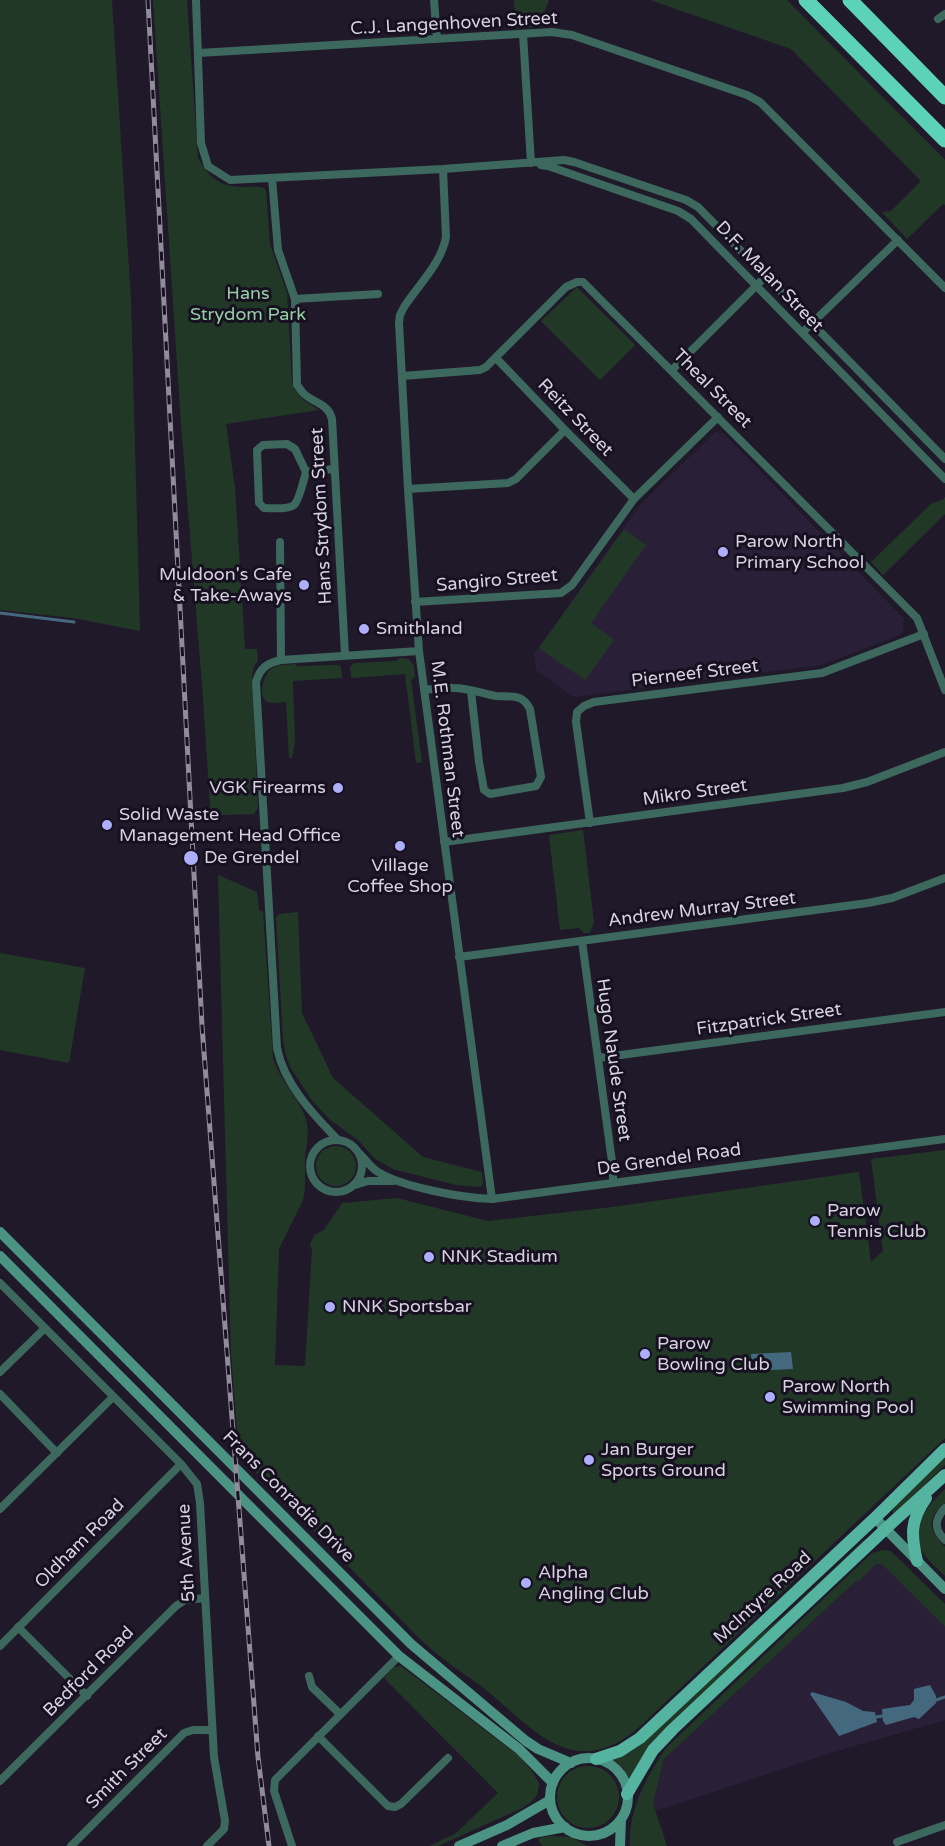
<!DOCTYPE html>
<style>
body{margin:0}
canvas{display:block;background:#1f192a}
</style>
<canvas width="945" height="1846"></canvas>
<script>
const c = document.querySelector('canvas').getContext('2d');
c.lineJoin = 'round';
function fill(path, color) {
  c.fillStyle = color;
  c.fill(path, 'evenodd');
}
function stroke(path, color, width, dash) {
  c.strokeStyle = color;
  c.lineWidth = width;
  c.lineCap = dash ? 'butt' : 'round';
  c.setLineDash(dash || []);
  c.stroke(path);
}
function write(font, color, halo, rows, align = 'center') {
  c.font = font + ' "Varela Round",sans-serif';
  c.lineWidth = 6;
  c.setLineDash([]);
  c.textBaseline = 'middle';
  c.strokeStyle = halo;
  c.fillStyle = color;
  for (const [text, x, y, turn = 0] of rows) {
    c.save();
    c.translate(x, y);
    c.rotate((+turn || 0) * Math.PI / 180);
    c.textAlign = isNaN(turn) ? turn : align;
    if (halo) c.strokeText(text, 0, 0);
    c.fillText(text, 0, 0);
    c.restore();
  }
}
fill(new Path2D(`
 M715 432 723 433 904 619 902 634 821 665 573 697 536 670 534 654 641 504Z
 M882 1563 945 1627V1720L840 1750 656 1811 653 1805 664 1759 855 1582 859 1581 876 1564Z`), '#292037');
fill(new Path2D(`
 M0 0H112L131 300 140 631 73 618 0 610Z
 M153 0H187L198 158C211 181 222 187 248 187 255 187 260 185 266 190L270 244 287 293 292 382C296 397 306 402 319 410L226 424 235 488 245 649H257L258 661 254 666 252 676 258 808 254 814 222 815 211 820 202 684 181 424Z
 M514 0H549L545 10 546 26 516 29Z
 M650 0H787L945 160V205L943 204 907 239 882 212 891 211 921 181 791 49Z
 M577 287 635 345 600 380 541 321Z
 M945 497V514L883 575 871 562 931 504 942 500Z
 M624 529 646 545 591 623 614 640 585 680 539 648Z
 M400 658 409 659 414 666 415 677 411 680 422 762 416 763 405 674 351 678 350 667 354 663 396 661Z
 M296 664 297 666 339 665 341 667 342 678 293 681 295 743 292 758H289L286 702C281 702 272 704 267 702 257 696 264 673 272 668 280 664 288 665 296 664Z
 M583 830 594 922 590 933H584L579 928 560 930 549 835Z
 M218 875 257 892 259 910 263 911 273 1058C279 1078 294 1093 303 1112 313 1132 304 1147 305 1167 305 1179 306 1189 303 1200L279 1249 275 1365 305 1366 312 1249 310 1245 314 1235 324 1230 342 1203 397 1198 488 1221 612 1207 859 1172 871 1262 883 1251 871 1159 945 1150V1438L636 1730C572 1781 534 1729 486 1690 473 1679 458 1671 445 1660 435 1653 426 1644 417 1636L239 1455 231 1354Z
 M298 912 302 1013 333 1078 423 1157 482 1172 483 1183 481 1187 456 1185 393 1169 374 1158 359 1141 329 1119 311 1099 290 1067 285 1052 283 1039 276 917 280 914Z
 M0 953 85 968 69 1063 0 1050Z
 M316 1166a20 20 0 1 1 40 0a20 20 0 1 1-40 0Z
 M945 1458V1465L894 1514 892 1511 896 1505Z
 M945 1489V1503C925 1520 929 1529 945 1547V1576C937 1568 928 1561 922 1551 908 1528 929 1504 945 1489Z
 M866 1538 867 1539 630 1779 621 1766 614 1760 630 1752 643 1743 751 1642 781 1618Z
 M883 1550 890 1551 895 1555 945 1604V1627L882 1564H876L859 1581 855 1582 664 1759 653 1804 667 1846H630C628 1810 647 1775 667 1747L872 1553Z
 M401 1666 519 1756 532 1771 540 1785 538 1786C540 1797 530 1803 522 1808L438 1846H429L455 1834 498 1793 384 1678 394 1667Z
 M557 1797a31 31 0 1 1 62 0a31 31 0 1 1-62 0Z
 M548 1836 571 1837 587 1846H543L539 1842V1838Z`), '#223827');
fill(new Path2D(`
 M791 1352 793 1369 752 1371 751 1354Z
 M930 1685 936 1696V1703L919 1719 914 1717 886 1725 883 1721 882 1709 910 1705 914 1700V1689Z
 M812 1692 846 1702 863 1711 875 1712 877 1722 839 1736 810 1694Z`), '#44697e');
stroke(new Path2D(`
 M0 613 74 622
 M936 1700 945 1697
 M876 1717 883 1716`), '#44697e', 3);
stroke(new Path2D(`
 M196 0 201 143 208 166 230 180 443 169 564 160 574 162 686 200 698 207 945 459
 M434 0 437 39
 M938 19 945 14
 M523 34 531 163
 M199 53 552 32 572 35 747 95 760 102 945 288
 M541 165 548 166 678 211 691 219 945 479
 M443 169 446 237C441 264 419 284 404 307L400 315 399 323 408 489 419 651 492 1199
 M272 178 278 250 295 299 297 385C299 387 301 391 303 393 313 403 328 403 332 419L345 655
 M295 299 378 294
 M803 332 898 240
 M496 358 565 430 634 499
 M672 370 765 277
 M402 376 480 370 486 367 566 287 577 282H583L917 618 945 690
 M287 444 295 449 306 472C304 479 299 501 294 505 288 510 271 508 264 508L259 503 257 450 263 445Z
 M306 472 333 469
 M408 489 508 483 516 479 565 430
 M280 542 281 660
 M415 602 561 593 572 585 634 499 718 417
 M424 690C433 689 443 687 453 688 467 688 482 693 496 696 510 697 522 693 530 709L541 777 536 786 490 794 484 790 479 762 471 691
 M590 823 576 722 577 712 584 706 594 702 822 673 924 634
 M444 842 843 788 867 782 945 752
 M582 941 613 1169V1183
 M459 957 868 903 892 898 945 878
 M598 1058 945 1012
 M337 1139C313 1114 284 1084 277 1048L256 682C260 668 267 663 281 660L419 651
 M310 1166a26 26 0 1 1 52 0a26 26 0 1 1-52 0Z
 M359 1153C364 1158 369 1165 375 1170 399 1187 463 1198 492 1199L945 1139
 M355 1185 368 1181H393
 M0 1283 181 1464 197 1484 200 1503 214 1757 225 1821 224 1829 207 1846
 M0 1372 45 1328
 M0 1394 57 1453
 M945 1508C934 1520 934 1529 945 1540
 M0 1509 113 1397
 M18 1627 87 1696
 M0 1646 181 1464
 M309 1676 312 1687 340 1714
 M318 1736 388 1806 395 1807 401 1804 448 1758
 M0 1781 176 1606 185 1600 205 1598
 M897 1842 945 1825
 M71 1846 184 1733 193 1730H212
 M292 1846 274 1791 275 1780 399 1656`), '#3d685d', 8);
stroke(new Path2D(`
 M0 1232 411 1644 526 1741 538 1749 571 1763
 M0 1256 399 1656 519 1749 553 1783
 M875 1518 945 1589
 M550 1797a39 39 0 1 1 78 0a39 39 0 1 1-78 0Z
 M459 1846 507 1825 550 1800
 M502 1846 533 1833 565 1827
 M620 1846 621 1819`), '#4b9382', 10);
stroke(new Path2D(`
 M917 1561C911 1535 910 1521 926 1498
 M596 1759 620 1751 640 1738 875 1518 945 1449
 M627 1794 653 1750 673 1729 894 1521 945 1475`), '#54b49f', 12);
stroke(new Path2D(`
 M806 0 945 140
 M850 0 945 97`), '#5cd3b9', 15);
const rail = new Path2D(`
 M148 0 202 1026 258 1757 269 1846`);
stroke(rail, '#918c9a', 5);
stroke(rail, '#161020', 3, [9]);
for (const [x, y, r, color] of [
 [723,552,6,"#adaffb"],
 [304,585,6,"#adaffb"],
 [364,629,6,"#adaffb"],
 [338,788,6,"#adaffb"],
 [107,825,6,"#adaffb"],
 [400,846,6,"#adaffb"],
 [191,858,8,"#adaffb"],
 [815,1221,6,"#adaffb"],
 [429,1257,6,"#adaffb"],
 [330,1307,6,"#adaffb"],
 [645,1354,6,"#adaffb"],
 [770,1397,6,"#adaffb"],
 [589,1460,6,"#adaffb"],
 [526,1583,6,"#adaffb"]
]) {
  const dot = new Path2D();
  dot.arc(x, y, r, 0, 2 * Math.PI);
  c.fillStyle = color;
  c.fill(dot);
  stroke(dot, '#161020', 2);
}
write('18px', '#d6d2de', '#161020', [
 ["C.J. Langenhoven Street",454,24,-3],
 ["D.F. Malan Street",769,277,46],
 ["Theal Street",712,389,45],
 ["Reitz Street",575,418,46],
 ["Hans Strydom Street",322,516,-93],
 ["Sangiro Street",497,581,-5],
 ["Pierneef Street",695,674,-7],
 ["M.E. Rothman Street",447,749,83],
 ["Mikro Street",695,793,-8],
 ["Andrew Murray Street",702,910,-7],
 ["Fitzpatrick Street",769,1020,-8],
 ["Hugo Naude Street",613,1060,82],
 ["De Grendel Road",669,1160,-8],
 ["Frans Conradie Drive",288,1497,45],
 ["Oldham Road",80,1544,-45],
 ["5th Avenue",187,1553,-93],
 ["McIntyre Road",763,1598,-43],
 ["Bedford Road",89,1672,-45],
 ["Smith Street",127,1769,-45]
]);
write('18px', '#96cea3', '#161020', [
 ["Hans",248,294],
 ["Strydom Park",248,315]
]);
write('18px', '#d6d2de', '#161020', [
 ["Parow North",735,542],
 ["Primary School",735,563],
 ["Muldoon's Cafe",292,575,"right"],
 ["& Take-Aways",292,596,"right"],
 ["Smithland",376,629],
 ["VGK Firearms",326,788,"right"],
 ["Solid Waste",119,815],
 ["Management Head Office",119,836],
 ["De Grendel",204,858],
 ["Village",400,866,"center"],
 ["Coffee Shop",400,887,"center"],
 ["Parow",827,1211],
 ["Tennis Club",827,1232],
 ["NNK Stadium",441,1257],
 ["NNK Sportsbar",342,1307],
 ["Parow",657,1344],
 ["Bowling Club",657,1365],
 ["Parow North",782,1387],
 ["Swimming Pool",782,1408],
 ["Jan Burger",601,1450],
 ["Sports Ground",601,1471],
 ["Alpha",538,1573],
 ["Angling Club",538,1594]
], 'left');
</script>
